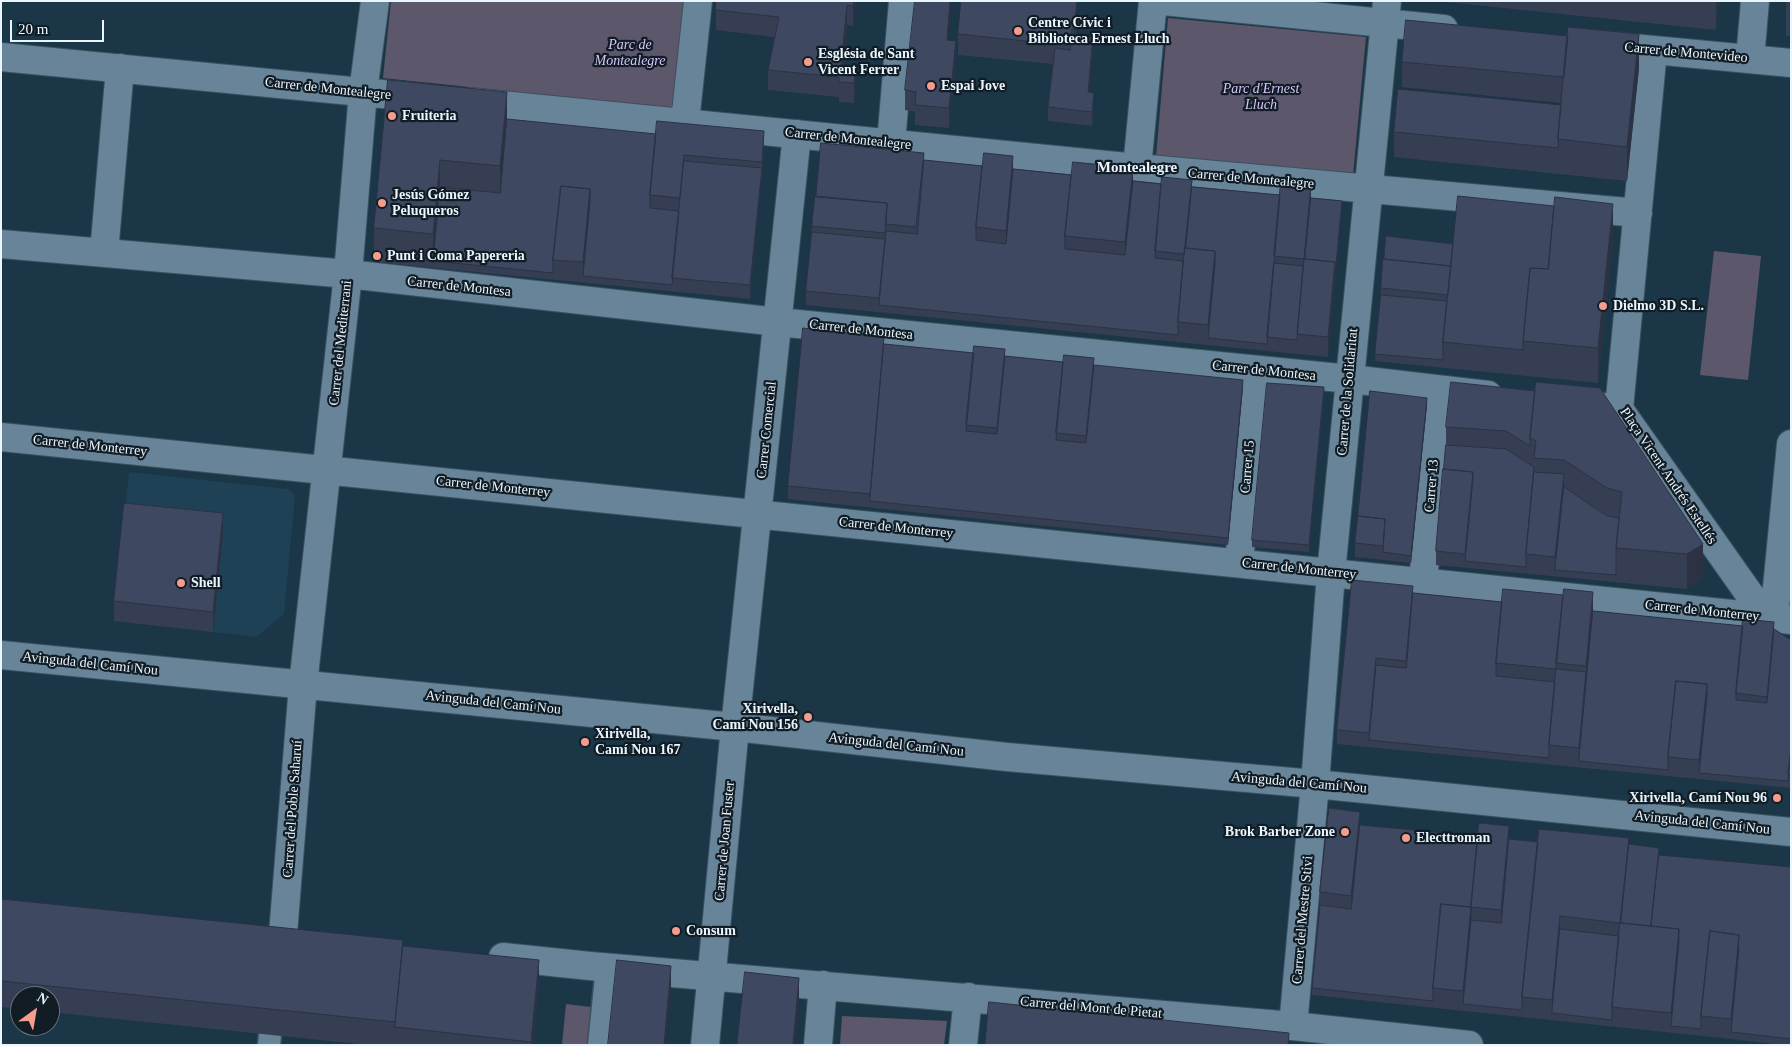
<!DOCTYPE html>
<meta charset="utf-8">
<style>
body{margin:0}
#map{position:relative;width:1792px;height:1046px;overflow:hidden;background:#1b3647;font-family:Georgia,serif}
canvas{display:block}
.frame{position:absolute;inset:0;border:2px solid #e9f6ff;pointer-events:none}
.north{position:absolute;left:10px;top:986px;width:50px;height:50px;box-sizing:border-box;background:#111c24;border:1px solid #67737c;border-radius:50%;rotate:32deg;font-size:14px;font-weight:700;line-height:20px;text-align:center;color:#e9f6ff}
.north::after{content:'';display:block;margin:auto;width:18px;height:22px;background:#f49d8d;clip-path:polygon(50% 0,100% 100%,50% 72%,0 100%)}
.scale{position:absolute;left:10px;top:20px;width:94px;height:22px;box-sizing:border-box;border:2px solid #e9f6ff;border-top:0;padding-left:6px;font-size:15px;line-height:18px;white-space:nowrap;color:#e9f6ff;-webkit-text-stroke:4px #111c24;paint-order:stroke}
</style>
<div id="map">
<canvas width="1792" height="1046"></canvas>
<div class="frame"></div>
<div class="north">N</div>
<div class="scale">20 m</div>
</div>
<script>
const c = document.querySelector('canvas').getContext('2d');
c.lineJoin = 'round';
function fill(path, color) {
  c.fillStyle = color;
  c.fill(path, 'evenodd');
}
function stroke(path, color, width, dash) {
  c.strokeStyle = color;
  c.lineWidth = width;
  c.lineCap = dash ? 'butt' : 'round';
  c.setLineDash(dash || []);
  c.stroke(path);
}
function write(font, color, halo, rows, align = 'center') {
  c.font = font + ' Georgia,serif';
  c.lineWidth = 4.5;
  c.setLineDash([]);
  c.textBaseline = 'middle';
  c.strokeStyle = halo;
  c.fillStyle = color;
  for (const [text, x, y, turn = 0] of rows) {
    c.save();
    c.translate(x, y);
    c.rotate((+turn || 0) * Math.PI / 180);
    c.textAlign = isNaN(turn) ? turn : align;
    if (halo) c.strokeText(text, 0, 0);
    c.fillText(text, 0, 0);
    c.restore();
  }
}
fill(new Path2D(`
 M129 472 288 489 292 492 295 496 284 614 256 637 213 632 223 533 124 523Z`), '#1e4156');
fill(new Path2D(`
 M391 1H690L679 109 383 78Z
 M1168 18 1366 37 1353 175 1156 157Z
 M1714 251 1761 256 1748 380 1700 375Z
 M566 1004 591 1007 587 1045H562Z
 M842 1016 947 1021 944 1045H840Z`), '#5d576c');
const pedestrian = new Path2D(`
 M269 1045 270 1035
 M599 1045 607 967`);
const minor = new Path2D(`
 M1163 1 1444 29
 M1601 45 1791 63
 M1653 50 1619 409 1750 595 1774 618
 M1 57 423 98
 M1750 59 1755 1
 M471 102 1137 168 1638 213
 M685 122 698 1
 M891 143 903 1
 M1137 168 1153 1
 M1 244 348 274 778 322 1350 379 1488 395
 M104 253 120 68
 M1575 404 1619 409
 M1 437 1791 620
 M1239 563 1257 370
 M1423 582 1440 390
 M1774 618 1791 444
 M283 934 303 685 348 274 363 92 375 1
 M503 957 590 966 1293 1026 1469 1045
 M1293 1026 1315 784 1331 573 1387 1
 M705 1045 735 727 797 134
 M818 1045 823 985
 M963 1045 968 997`);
const tertiary = new Path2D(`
 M1 655 735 727 1007 757 1315 784 1791 832`);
stroke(pedestrian, '#3a515f', 25);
stroke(minor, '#3a515f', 30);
stroke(tertiary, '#3a515f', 30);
stroke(pedestrian, '#678498', 22);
stroke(minor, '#678498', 28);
stroke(tertiary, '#678498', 28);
fill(new Path2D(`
 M856 1 853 26 847 25 843 66 856 68V88L854 103 839 102V97L768 90V70L774 37 716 30V10Z
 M1077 1V13L1076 35 1093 51 1089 92 1094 107 1092 126 1048 121V107L1053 64 958 55V34Z
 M1436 1H1719L1716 30Z
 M1786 1H1791V36H1786Z
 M948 40 956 61 949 128 915 125V112L905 110V90Z
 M1402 62 1639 68 1627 181 1394 157V132L1561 105V103L1402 87Z
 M388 80 507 119 764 151 750 299 374 262V228Z
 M924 160 1311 198 1342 208 1328 357 806 305V291L812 226Z
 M1613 238 1598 383 1375 361 1381 288 1453 244Z
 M884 344 1094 365 1243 387 1228 545 788 499V486Z
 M1600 388 1703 578 1687 589 1436 565V551L1446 445V427L1535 391Z
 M1324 394 1309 552 1252 547V540Z
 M1427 405 1411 563 1355 557V543Z
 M223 533 213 632 114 621V601Z
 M1352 580 1413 593 1774 629 1791 640V788L1337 744V730Z
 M1360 825 1538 842 1629 844 1659 855 1791 867V1045H1782L1731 1039 1312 995V988L1320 905V892Z
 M1 899 539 980 533 1045H368L50 1012V996H20V1009L1 1007Z`), '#363e53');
fill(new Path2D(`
 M854 1H856L853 26V6Z
 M950 1H952L947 60V40Z
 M1077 1V13L1074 49V29Z
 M1716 1H1719L1716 30Z
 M847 5V25L841 82V66Z
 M1639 34V68L1627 181V147Z
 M1093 37V51L1088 106V92Z
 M956 41V61L949 128V108Z
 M856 68V88L854 103V83Z
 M507 92V126L500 200V166Z
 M1094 93V107L1092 126V112Z
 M764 131V151L750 299V285L762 168Z
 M1013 156V176L1006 251V231Z
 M440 160V194L433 261V268V234Z
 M1133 168V188L1125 262V242Z
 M1311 185V205L1305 272 1304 259Z
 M590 189V209L583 276V262Z
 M1342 201V208L1328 357V337L1335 262Z
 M1613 204V238L1598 383V348Z
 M1215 251V271L1208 338V325Z
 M1243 380V387L1228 545V538Z
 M1324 387V394L1309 552V545Z
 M1427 398V405L1411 563V556Z
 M1564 474V494L1555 570V557Z
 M223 513V533L213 632V612Z
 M1703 544V578L1687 589V554Z
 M1593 592V618L1579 761V748Z
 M1707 684V704L1699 773V760Z
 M1360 812V832L1351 916V896Z
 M1509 826V846L1501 930V910Z
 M1471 907V927L1463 1004V991Z
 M1560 916V937L1552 1013V1000Z
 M1679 929V949L1671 1026V1033V1013Z
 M1739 935V955L1731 1032V1039V1019Z
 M539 960V980L533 1045H531Z
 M671 966V992L666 1045H664Z
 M799 978V1004L795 1045H793Z`), '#2c3244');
const building = new Path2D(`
 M716 1H854L853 6 847 5 841 66 856 68 854 83 839 82V77L768 70 779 17 716 10Z
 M915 1H950L947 40 956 41 949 108 915 105 916 92 905 90Z
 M961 1H1077L1074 29H1072L1070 44 1055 42 1054 44 958 34Z
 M1406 20 1568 36 1564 77 1402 62Z
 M1568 27 1639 34 1627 147 1558 139Z
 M1072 35 1093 37 1088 92 1094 93 1092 112 1048 107 1055 48 1070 50Z
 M388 80 507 92 500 166 440 160 433 234 374 228Z
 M1398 89 1561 105 1558 139V148L1394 132Z
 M507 119 656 134 650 195V208L679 211 672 285 583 276 590 202V189L561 186 553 260V273L433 261 440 187 500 193Z
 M657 121 764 131 762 162 684 155 680 198 650 195Z
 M821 143 924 153 916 227 886 224 887 203 816 197Z
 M984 153 1013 156 1006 231 976 227Z
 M924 160 982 166 976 227V240L1006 244 1013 169 1071 175 1065 236V249L1096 252 1125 255 1133 181 1161 184 1155 258 1183 261 1178 322V335L879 305 886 231 917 234Z
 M684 161 762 168 750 285 672 278Z
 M1073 162 1133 168 1125 242 1065 236Z
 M1162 177 1192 180 1184 254 1155 251Z
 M1281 182 1311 185 1304 259 1335 262 1328 337 1297 334 1304 259 1274 256Z
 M561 186 590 189 583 262 553 260Z
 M1192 187 1280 195 1267 344 1208 338 1215 264V251L1186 248Z
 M815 196 887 203 885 233 812 226Z
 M1458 196 1554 206 1548 269 1530 268 1523 341V350L1443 342Z
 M1555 197 1613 204 1598 348 1523 341 1530 268 1548 269Z
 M1311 198 1342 201 1335 275V262L1305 259Z
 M812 232 885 239 879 298 806 291Z
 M1386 236 1453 244 1451 266 1384 259Z
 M1185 248 1215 251 1208 325 1178 322Z
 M1383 259 1451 266 1448 295 1381 288Z
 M1274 263 1303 266 1297 340 1267 337Z
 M1381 295 1447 301 1443 342V360L1375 354Z
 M803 328 884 337 870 494 788 486Z
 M884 344 974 353 966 431 997 434 1005 356 1063 362 1056 440 1086 443 1094 365 1243 380 1228 538 870 501Z
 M974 346 1005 349 997 428 966 425Z
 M1064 355 1094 358 1086 436 1056 433Z
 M1451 382 1535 391 1530 438V446L1506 431 1446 427Z
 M1536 382 1600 388 1703 544 1687 554 1616 548 1622 492 1607 488 1564 460 1534 458 1536 441 1530 438Z
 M1267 383 1324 387 1309 545 1252 540Z
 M1370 391 1427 398 1411 556 1383 552 1385 519 1358 516Z
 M1446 445 1506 449 1534 467 1526 554V567L1465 561 1473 479V472L1444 469Z
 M1443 469 1473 472 1465 554 1436 551Z
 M1534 472 1564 474 1555 557 1526 554Z
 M1564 487 1607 516 1619 518 1616 548V575L1555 570Z
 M124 503 223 513 213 612 114 601Z
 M1358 516 1385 519 1383 546 1355 543Z
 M1352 580 1413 586 1406 661 1376 658 1369 733 1337 730Z
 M1503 589 1563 595 1556 669 1496 663Z
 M1564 589 1593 592 1586 666 1556 663Z
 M1413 593 1502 602 1496 663V676L1555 682 1549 745V758L1369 740 1376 665 1406 668Z
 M1593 611 1743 626 1736 693V700L1767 703 1774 629 1791 640V750L1788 781 1699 773 1707 697V684L1676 681 1668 757V770L1579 761Z
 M1743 619 1774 622 1767 697 1736 693Z
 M1556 669 1586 672 1579 748 1549 745Z
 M1676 681 1707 684 1699 760 1668 757Z
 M1791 750V775L1788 774Z
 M1329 808 1360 812 1351 896 1320 892Z
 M1479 823 1509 826 1501 910 1471 907Z
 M1360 825 1478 836 1471 907V920V907L1441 904 1433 988V1001L1312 988 1320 905 1351 909Z
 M1539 829 1629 838 1620 923 1560 916 1552 1000 1522 997Z
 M1509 839 1538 842 1522 997V1010L1463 1004 1471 920 1501 923Z
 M1629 844 1659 848 1651 926 1621 923Z
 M1659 855 1791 867V1039L1731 1032 1739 948 1738 947 1739 935 1710 931 1701 1016V1029L1671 1026 1679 942V929L1651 926Z
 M1 899 403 940 395 1022 1 981Z
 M1441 904 1471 907 1463 991 1433 988Z
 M1620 923 1679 929 1671 1013 1612 1007Z
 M1560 929 1619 936 1612 1007V1020L1552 1013Z
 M1710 931 1739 935 1731 1019 1701 1016Z
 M403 946 539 960 531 1042 395 1027Z
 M617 960 671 966 664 1045H608Z
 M745 972 799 978 793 1045H737Z
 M989 1002 1289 1033 1288 1045H985Z`);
fill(building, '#3f4861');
stroke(building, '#2c3244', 1);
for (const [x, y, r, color] of [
 [1018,31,5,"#f49d8d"],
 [808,62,5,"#f49d8d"],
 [931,86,5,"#f49d8d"],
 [392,116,5,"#f49d8d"],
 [382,203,5,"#f49d8d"],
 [377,256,5,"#f49d8d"],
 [1603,306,5,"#f49d8d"],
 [181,583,5,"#f49d8d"],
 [808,717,5,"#f49d8d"],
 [585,742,5,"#f49d8d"],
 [1777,798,5,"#f49d8d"],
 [1345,832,5,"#f49d8d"],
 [1406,838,5,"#f49d8d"],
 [676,931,5,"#f49d8d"]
]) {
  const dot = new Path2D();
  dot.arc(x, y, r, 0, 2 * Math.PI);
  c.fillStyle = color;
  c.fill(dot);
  stroke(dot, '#111c24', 2);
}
write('bold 14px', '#e9f6ff', '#111c24', [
 ["Centre Cívic i",1028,23],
 ["Biblioteca Ernest Lluch",1028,39],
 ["Església de Sant",818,54],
 ["Vicent Ferrer",818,70],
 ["Espai Jove",941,86],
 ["Fruiteria",402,116],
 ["Jesús Gómez",392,195],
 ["Peluqueros",392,211],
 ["Punt i Coma Papereria",387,256],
 ["Dielmo 3D S.L.",1613,306],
 ["Shell",191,583],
 ["Xirivella,",798,709,"right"],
 ["Camí Nou 156",798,725,"right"],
 ["Xirivella,",595,734],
 ["Camí Nou 167",595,750],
 ["Xirivella, Camí Nou 96",1767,798,"right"],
 ["Brok Barber Zone",1335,832,"right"],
 ["Electtroman",1416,838],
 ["Consum",686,931]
], 'left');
write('italic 14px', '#d5c5f9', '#111c24', [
 ["Parc de",630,45],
 ["Montealegre",630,61],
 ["Parc d'Ernest",1261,89],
 ["Lluch",1261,105]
]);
write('14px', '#e9f6ff', '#111c24', [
 ["Carrer de Montevideo",1686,53,5],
 ["Carrer de Montealegre",328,89,6],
 ["Carrer de Montealegre",848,139,6],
 ["Carrer de Montealegre",1251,179,5],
 ["Carrer de Montesa",459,287,6],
 ["Carrer de Montesa",861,330,6],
 ["Carrer del Mediterrani",341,343,-84],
 ["Carrer de Montesa",1264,371,6],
 ["Carrer de la Solidaritat",1348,392,-85],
 ["Carrer Comercial",767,430,-84],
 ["Carrer de Monterrey",90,446,6],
 ["Carrer 15",1248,467,-85],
 ["Plaça Vicent Andrés Estellés",1668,476,56],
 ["Carrer 13",1432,486,-85],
 ["Carrer de Monterrey",493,487,6],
 ["Carrer de Monterrey",896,528,6],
 ["Carrer de Monterrey",1299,569,6],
 ["Carrer de Monterrey",1702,611,6],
 ["Avinguda del Camí Nou",90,664,6],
 ["Avinguda del Camí Nou",493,703,6],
 ["Avinguda del Camí Nou",896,745,6],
 ["Avinguda del Camí Nou",1299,783,5],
 ["Carrer del Poble Saharuí",293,809,-86],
 ["Avinguda del Camí Nou",1702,823,6],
 ["Carrer de Joan Fuster",725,841,-85],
 ["Carrer del Mestre Stivi",1303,920,-85],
 ["Carrer del Mont de Pietat",1091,1008,5]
]);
write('bold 15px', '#e9f6ff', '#111c24', [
 ["Montealegre",1137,168]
]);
</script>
